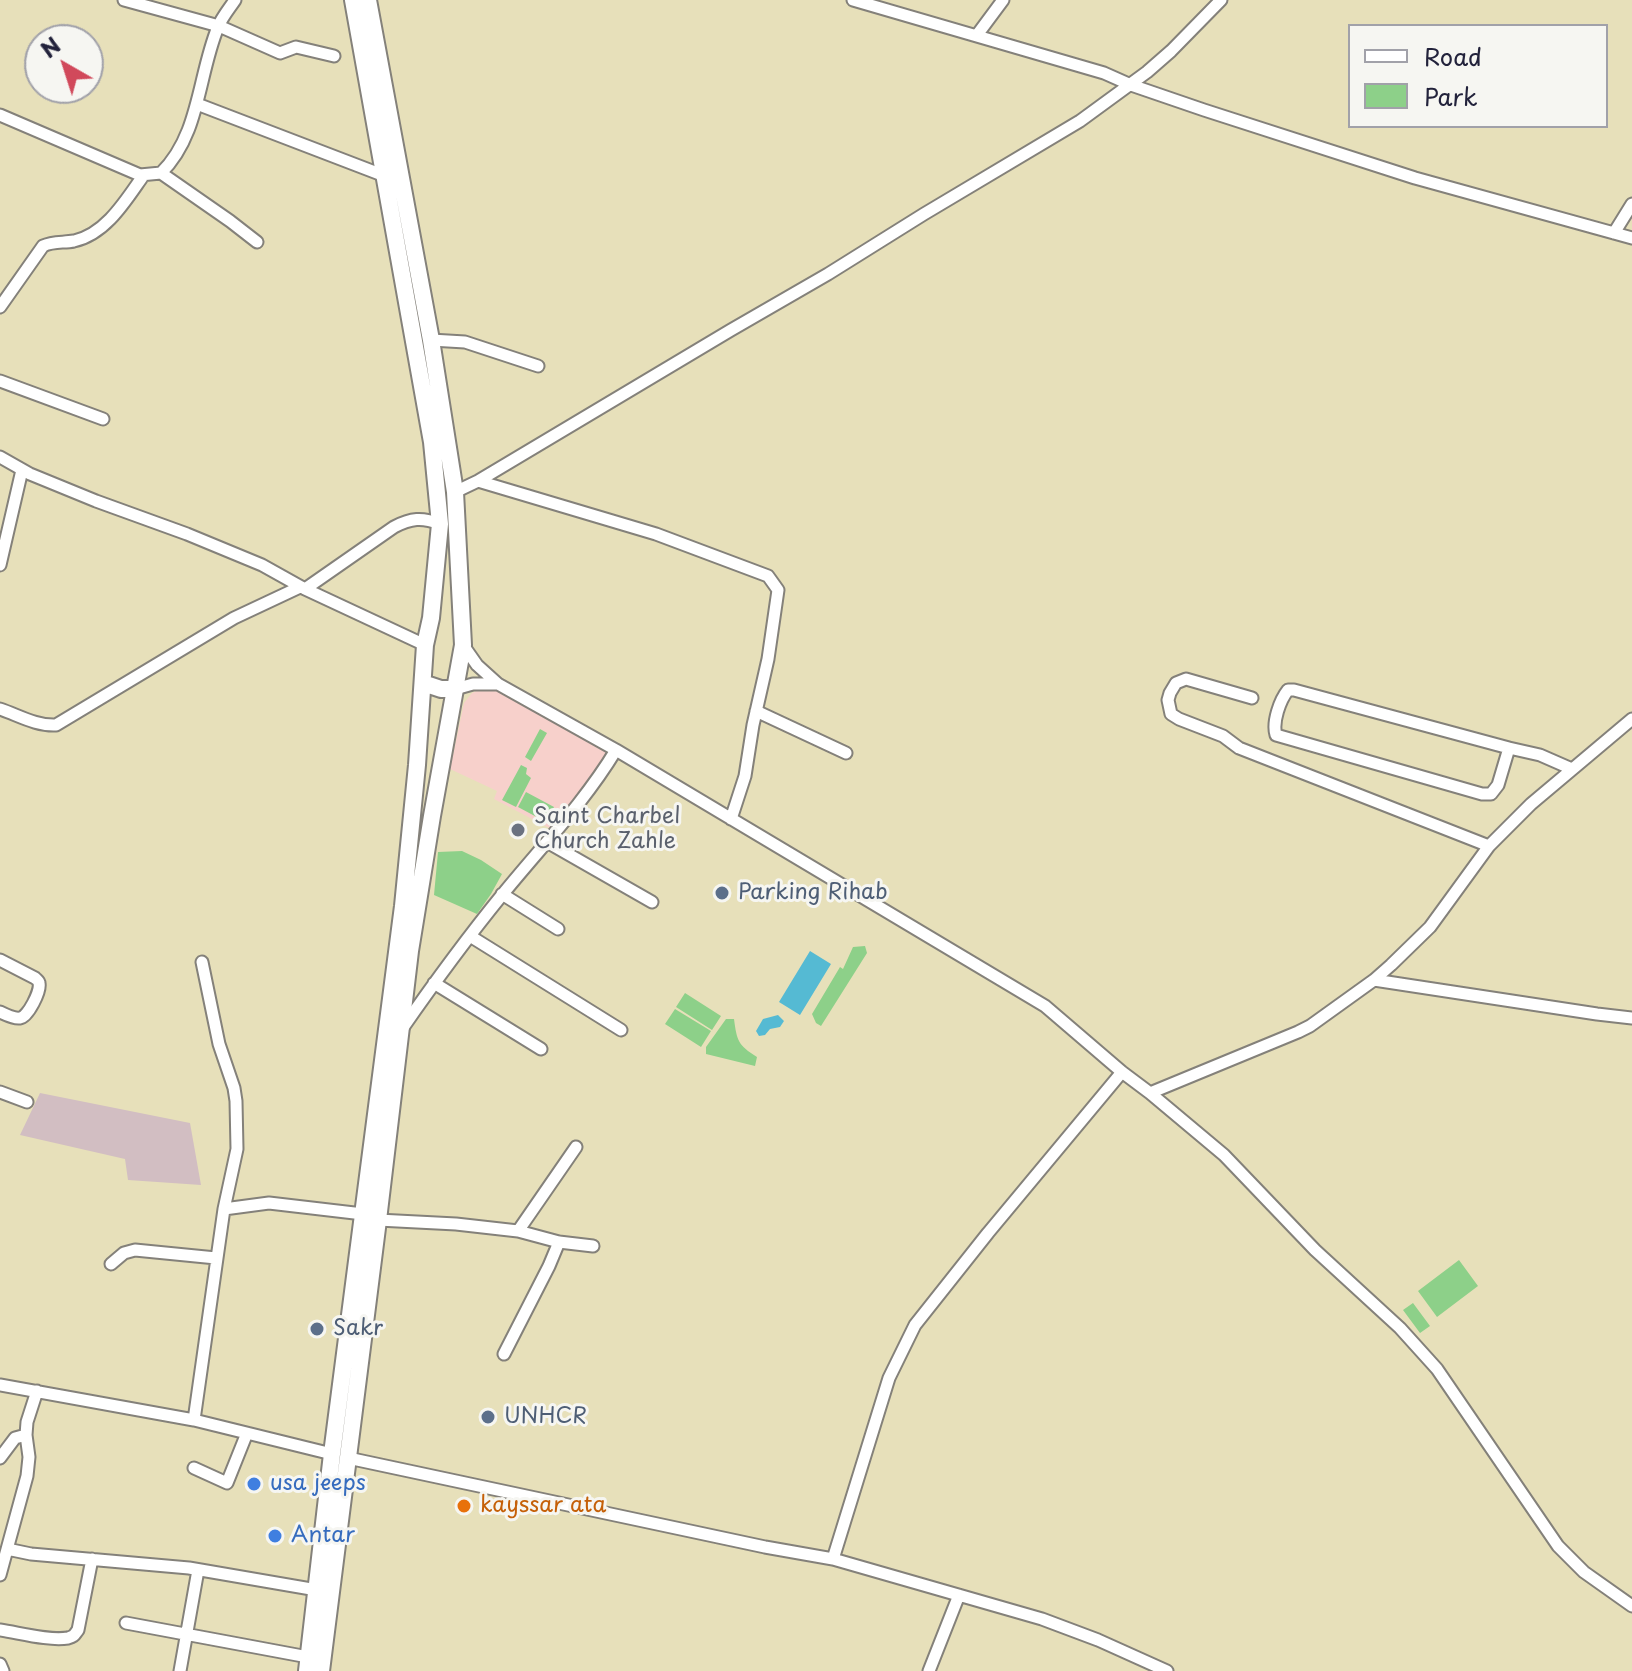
<!DOCTYPE html>
<style>
body{margin:0}
#map{position:relative;width:1632px;height:1671px;overflow:hidden;background:#e7e0ba;font-family:"Playpen Sans",sans-serif}
canvas{display:block}
.legend{position:absolute;left:1348px;top:24px;width:260px;height:104px;box-sizing:border-box;background:#f6f6f2;border:2px solid #a1a1a9;margin:0;padding:10px 14px;list-style:none;font-size:24px;color:#22223b}
.legend li{display:flex;align-items:center;gap:16px;height:40px}
.legend b{width:40px;border:2px solid #a1a1a9}
.north{position:absolute;left:24px;top:24px;width:80px;height:80px;box-sizing:border-box;background:#f6f6f2;border:2px solid #a1a1a9;border-radius:50%;rotate:321deg;font-size:22px;font-weight:700;line-height:32px;text-align:center;color:#22223b}
.north::after{content:'';display:block;margin:auto;width:28px;height:36px;background:#d1495b;clip-path:polygon(50% 0,100% 100%,50% 72%,0 100%)}
</style>
<div id="map">
<canvas width="1632" height="1671"></canvas>
<ul class="legend">
<li><b style="height:10px;background:#fff"></b>Road</li>
<li><b style="height:22px;background:#8dd089"></b>Park</li>
</ul>
<div class="north">N</div>
</div>
<script>
const c = document.querySelector('canvas').getContext('2d');
c.lineJoin = 'round';
function fill(path, color) {
  c.fillStyle = color;
  c.fill(path, 'evenodd');
}
function stroke(path, color, width, dash) {
  c.strokeStyle = color;
  c.lineWidth = width;
  c.lineCap = dash ? 'butt' : 'round';
  c.setLineDash(dash || []);
  c.stroke(path);
}
function write(font, color, halo, rows, align = 'center') {
  c.font = font + ' "Playpen Sans",sans-serif';
  c.lineWidth = 6;
  c.setLineDash([]);
  c.textBaseline = 'middle';
  c.strokeStyle = halo;
  c.fillStyle = color;
  for (const [text, x, y, turn = 0] of rows) {
    c.save();
    c.translate(x, y);
    c.rotate((+turn || 0) * Math.PI / 180);
    c.textAlign = isNaN(turn) ? turn : align;
    if (halo) c.strokeText(text, 0, 0);
    c.fillText(text, 0, 0);
    c.restore();
  }
}
fill(new Path2D(`
 M479 690H495L608 752 581 798 553 830 494 799 497 791 450 769 464 703 472 693Z`), '#f7d0cb');
fill(new Path2D(`
 M40 1093 190 1123 201 1185 128 1180 125 1159 20 1135Z`), '#d2bec2');
fill(new Path2D(`
 M540 729 547 733 531 761 525 757Z
 M521 765 527 768 526 774 531 778 516 807 502 800Z
 M526 792 554 807 546 822 518 807Z
 M462 851 481 860 502 874 491 894 477 914 434 895 438 852Z
 M865 946 867 953 821 1026 816 1023 812 1014 840 967 843 969 853 947Z
 M685 993 721 1016 712 1030 676 1007Z
 M675 1009 711 1031 701 1047 665 1024Z
 M726 1019H734C737 1041 738 1045 757 1057L755 1066 706 1054V1047Z
 M1459 1260 1478 1286 1437 1317 1418 1291Z
 M1413 1303 1430 1326 1420 1333 1403 1310Z`), '#8dd089');
fill(new Path2D(`
 M810 951 831 964 800 1015 779 1002Z
 M778 1015 784 1021 780 1027 770 1029 765 1035 759 1036 756 1031 763 1019Z`), '#55bad3');
const minor = new Path2D(`
 M124 0 219 26 280 53 296 47 334 56
 M853 0 1104 73 1131 85 1204 110 1415 178 1632 238
 M977 35 1003 0
 M197 104 385 176
 M0 115 140 175 161 173C200 135 198 75 218 27 222 17 229 9 235 0
 M161 173 230 221 257 242
 M1614 233 1632 204
 M0 307 43 246C53 241 63 243 74 241 106 234 126 200 143 176
 M431 340 465 342 538 366
 M0 381 103 419
 M0 457 30 474 96 501 187 534 262 565 305 589 425 645
 M478 481 656 534 768 576 778 590 768 659 753 725 745 776 731 819
 M455 492 478 481 731 330 828 274 924 214 1080 121 1147 72 1171 51 1221 0
 M0 565 22 470
 M305 589 394 527C411 518 422 517 440 524
 M463 645 477 665 498 684 616 750 1045 1006 1122 1072 1150 1093 1224 1155 1315 1250 1400 1328 1437 1369 1558 1546 1584 1572 1632 1606
 M455 689 473 684H498
 M1288 690H1294L1509 748 1498 785 1491 794H1482L1276 735C1272 722 1280 700 1288 690Z
 M1252 698 1186 679 1176 683 1170 693 1168 700 1171 714 1179 719 1223 736 1239 748 1489 846
 M0 709C18 715 36 726 56 725L234 618 300 587
 M756 711 846 753
 M1509 748 1540 755 1572 769
 M547 842 652 902
 M502 894 558 929
 M470 936 621 1030
 M0 960 35 978C37 980 39 981 39 983 41 991 28 1017 20 1018 14 1019 6 1015 0 1012
 M202 962 219 1044 234 1088 236 1101 237 1149 224 1209
 M1374 980 1597 1014 1632 1018
 M434 983 541 1049
 M402 1029C434 983 467 938 502 895 541 847 584 803 616 750
 M0 1092 27 1102
 M1150 1093 1298 1032 1310 1026 1374 980 1391 965 1430 927 1489 846 1531 804 1632 719
 M378 1220 456 1224 518 1231 559 1242 593 1246
 M518 1231 576 1147
 M111 1264 124 1253 135 1250 216 1258
 M504 1354 549 1266 559 1242
 M0 1385 194 1420 332 1454
 M194 1420 224 1209 269 1203 363 1214
 M0 1458 15 1438 26 1435
 M348 1458 765 1547 833 1559 1042 1619 1098 1640 1167 1671
 M194 1468 227 1483 247 1433
 M7 1549 31 1554 189 1568 317 1590
 M833 1559 889 1378 915 1325 988 1233 1122 1072
 M0 1575 27 1476 29 1457 26 1435 27 1422 37 1391
 M126 1623 308 1657
 M0 1630C20 1633 49 1641 68 1638 75 1636 74 1635 78 1630L92 1559
 M0 1664 3 1671
 M180 1671 198 1570
 M929 1671 959 1595`);
const highway = new Path2D(`
 M423 683 441 689H455
 M307 1671 332 1454 403 906 417 765 425 645 431 618 440 524 432 442 353 0
 M321 1671 378 1220 410 951 432 816 463 645 455 492 431 340 368 0`);
stroke(minor, '#84817a', 15);
stroke(highway, '#84817a', 20);
stroke(minor, '#fff', 11);
stroke(highway, '#fff', 16);
for (const [x, y, r, color] of [
 [518,830,8,"#6b7280"],
 [722,893,8,"#5c6f8a"],
 [317,1329,8,"#5c6f8a"],
 [488,1417,8,"#5c6f8a"],
 [254,1484,8,"#3f7fe0"],
 [464,1506,8,"#e8710a"],
 [275,1536,8,"#3f7fe0"]
]) {
  const dot = new Path2D();
  dot.arc(x, y, r, 0, 2 * Math.PI);
  c.fillStyle = color;
  c.fill(dot);
  stroke(dot, '#f6f6f2', 3);
}
write('22px', '#5b616d', '#f6f6f2', [
 ["Saint Charbel",534,817],
 ["Church Zahle",534,842]
], 'left');
write('22px', '#4e5e75', '#f6f6f2', [
 ["Parking Rihab",738,893],
 ["Sakr",333,1329],
 ["UNHCR",504,1417]
], 'left');
write('22px', '#366cbe', '#f6f6f2', [
 ["usa jeeps",270,1484],
 ["Antar",291,1536]
], 'left');
write('22px', '#c56008', '#f6f6f2', [
 ["kayssar ata",480,1506]
], 'left');
</script>
